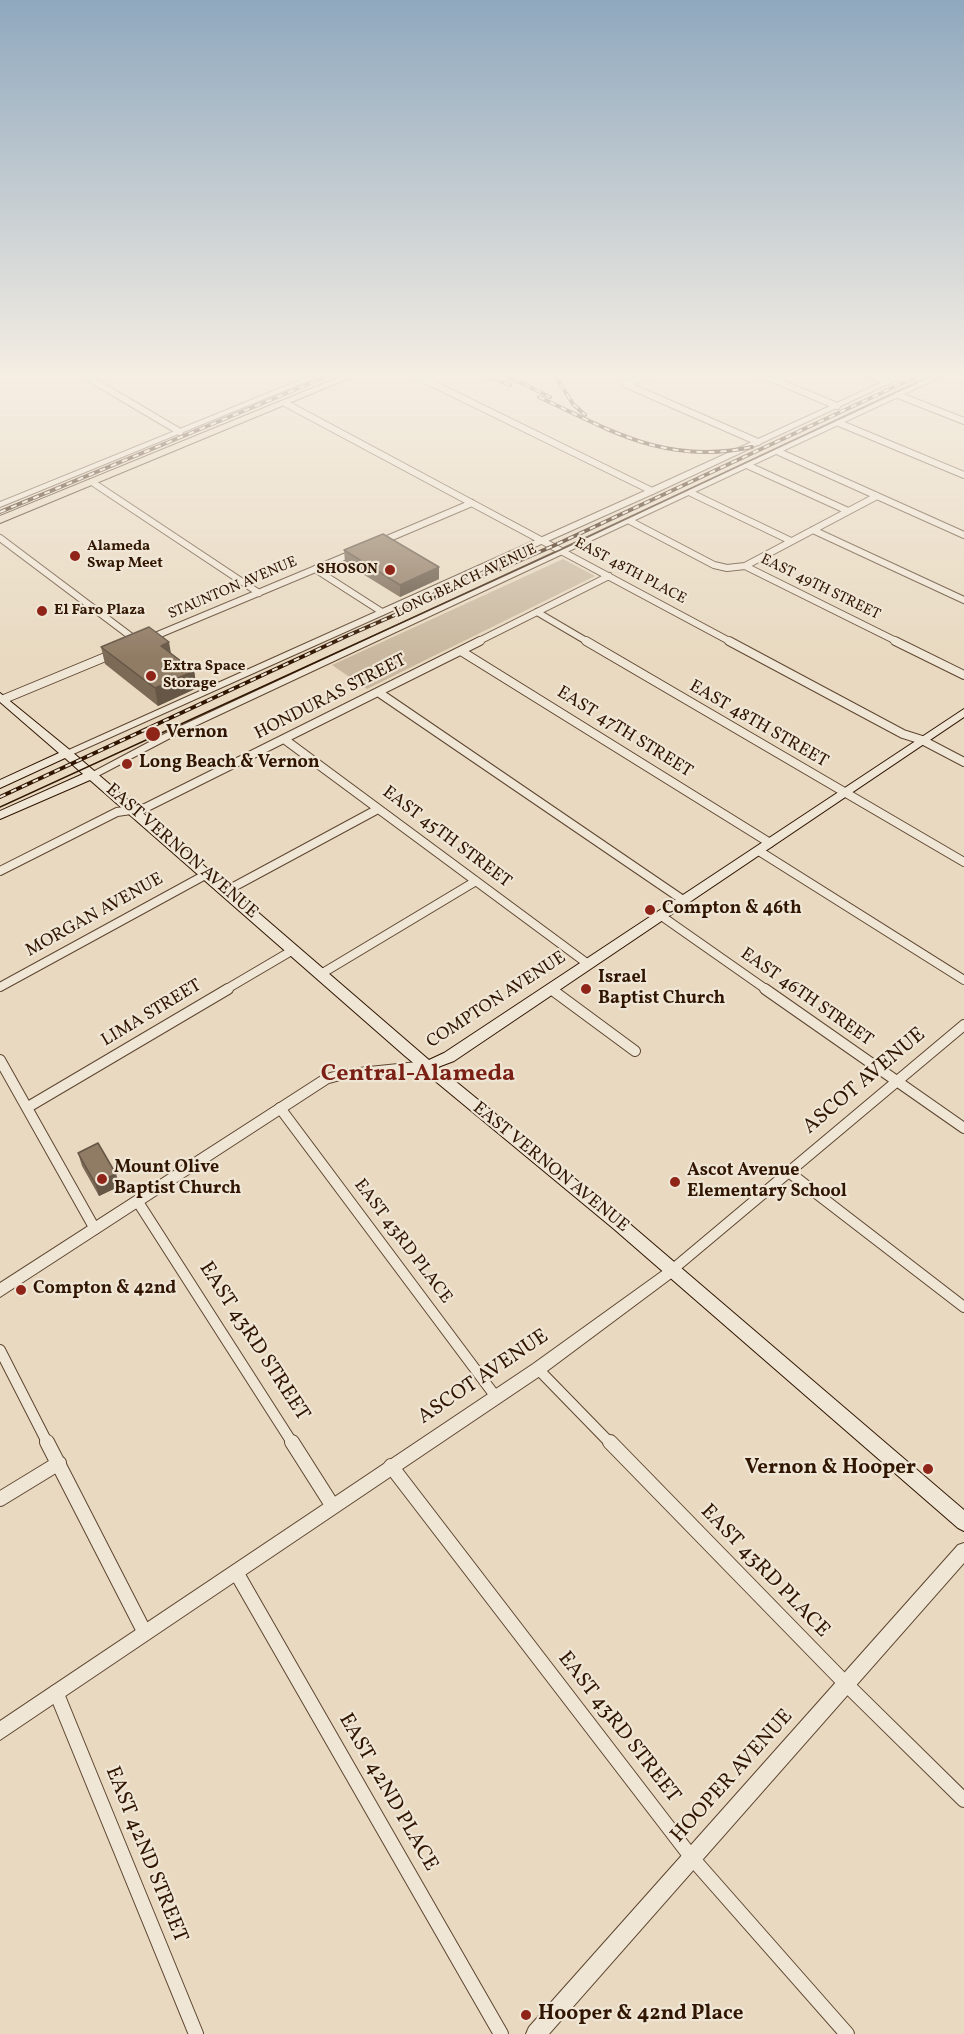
<!DOCTYPE html>
<style>
body{margin:0}
canvas{display:block;background:#e8d9c0}
</style>
<canvas width="964" height="2034"></canvas>
<script>
const c = document.querySelector('canvas').getContext('2d');
c.lineJoin = 'round';
function fill(path, color) {
  c.fillStyle = color;
  c.fill(path, 'evenodd');
}
function stroke(path, color, width, dash) {
  c.strokeStyle = color;
  c.lineWidth = width;
  c.lineCap = dash ? 'butt' : 'round';
  c.setLineDash(dash || []);
  c.stroke(path);
}
function write(font, color, halo, rows, align = 'center') {
  c.font = font + ' Vollkorn,serif';
  c.lineWidth = 4.5;
  c.setLineDash([]);
  c.textBaseline = 'middle';
  c.strokeStyle = halo;
  c.fillStyle = color;
  for (const [text, x, y, turn = 0] of rows) {
    c.save();
    c.translate(x, y);
    c.rotate((+turn || 0) * Math.PI / 180);
    c.textAlign = isNaN(turn) ? turn : align;
    if (halo) c.strokeText(text, 0, 0);
    c.fillText(text, 0, 0);
    c.restore();
  }
}
fill(new Path2D(`
 M563 559 595 576 367 689 332 665Z`), '#c9b89f');
const minorFar3 = new Path2D(`
 M82 374 180 432
 M413 374 652 491
 M760 374 837 406
 M867 374 888 382
 M625 384 758 442
 M625 384 649 374
 M898 395 964 421
 M285 403 731 642
 M839 423 964 475
 M779 452 964 535
 M749 466 848 511
 M92 482 259 593
 M691 493 791 541
 M630 521 714 565 727 568 745 566 898 642
 M813 530 964 600
 M0 538 137 641
 M380 542 472 503
 M745 566 877 496
 M315 569 382 612
 M537 612 588 642
 M148 639 356 552
 M477 642 609 576`);
const minorFar2 = new Path2D(`
 M586 641 964 862
 M729 641 903 734 922 740 964 762
 M895 641 964 675
 M461 651 770 843
 M378 692 683 900
 M4 699 115 653
 M284 739 588 964
 M759 851 964 980
 M0 871 117 812 145 808 480 641
 M226 891 378 809
 M660 915 767 990
 M321 974 476 881
 M0 987 207 874
 M225 990 293 950`);
const minorFar1 = new Path2D(`
 M551 989 635 1051
 M765 989 964 1128
 M0 1060 95 1229
 M28 1107 228 989
 M280 1108 496 1397
 M790 1173 964 1307
 M138 1202 293 1444
 M672 1270 964 1025
 M0 1350 48 1444
 M538 1369 611 1444`);
const minor = new Path2D(`
 M47 1442 145 1633
 M292 1442 332 1505
 M610 1442 846 1684 964 1800
 M391 1466 692 1858 847 2034
 M0 1499 59 1463
 M236 1572 501 2034
 M56 1692 196 2034`);
const tertiary = new Path2D(`
 M315 374H325L0 507V502Z
 M900 374H909L655 493 71 755 67 756 62 753 649 489Z
 M938 374H947L176 735 96 777 92 778 87 775 170 731Z
 M427 1061 431 1063 433 1066 431 1069 427 1071 340 1080 329 1083 0 1297V1283L321 1076 340 1070Z
 M672 1264 677 1266 679 1270 677 1274 543 1374 0 1740V1721L533 1364Z
 M964 1543V1563L549 2034H526L529 2027 958 1545Z`);
const secondary = new Path2D(`
 M0 693 71 751 429 1060 444 1053 964 709V717L454 1061 438 1067 624 1219 964 1510V1531L958 1528 614 1229 405 1056 90 780 0 819V811L83 774 65 758 0 788V780L59 753 0 702Z`);
const primary = new Path2D(`
 M347 374H359L0 523V516Z`);
stroke(minorFar3, '#5e4630', 8);
stroke(minorFar2, '#5e4630', 10);
stroke(minorFar1, '#5e4630', 12);
stroke(minor, '#5e4630', 16);
stroke(tertiary, '#5e4630', 2);
stroke(secondary, '#301500', 2);
stroke(primary, '#301500', 2);
stroke(minorFar3, '#f0e6d6', 6);
stroke(minorFar2, '#f0e6d6', 8);
stroke(minorFar1, '#f0e6d6', 10);
stroke(minor, '#f0e6d6', 14);
fill(tertiary, '#f0e6d6');
fill(secondary, '#f0e6d6');
fill(primary, '#e8d9c0');
stroke(new Path2D(`
 M0 807 560 550 934 374`), '#301500', 1.5);
const rail = new Path2D(`
 M482 374 510 385
 M503 374 550 397
 M554 374 573 404 585 415
 M539 397C613 432 667 465 752 447
 M0 512 333 374
 M0 797 349 635 553 546 922 374`);
stroke(rail, '#301500', 4);
stroke(rail, '#f0e6d6', 2, [6]);
fill(new Path2D(`
 M344 550 439 567V579L400 597 345 563Z
 M101 647 171 653 194 671 197 688 158 706 105 664Z
 M78 1153 120 1186 99 1196 82 1166Z`), '#7c6a56');
fill(new Path2D(`
 M439 567V579L400 597V585Z
 M169 642 172 659 161 646Z
 M194 671 197 688 158 706 155 688Z
 M116 1174 120 1186 99 1196 95 1183Z`), '#655646');
const building = new Path2D(`
 M383 534 439 567 400 585 344 550Z
 M149 627 169 642 161 646 194 671 155 688 101 647Z
 M98 1143 116 1174 95 1183 78 1153Z`);
fill(building, '#907b64');
stroke(building, '#655646', 1.5);
const sky = c.createLinearGradient(0, 0, 0, 659);
sky.addColorStop(0, '#8fa8be');
sky.addColorStop(0.57, '#f5eee3');
sky.addColorStop(1, '#f5eee300');
c.fillStyle = sky;
c.fillRect(0, 0, 964, 659);
for (const [x, y, r, color] of [
 [75,556,6,"#8f2418"],
 [390,570,6,"#8f2418"],
 [42,611,6,"#8f2418"],
 [151,676,6,"#8f2418"],
 [153,734,8,"#8f2418"],
 [127,764,6,"#8f2418"],
 [650,910,6,"#8f2418"],
 [586,989,6,"#8f2418"],
 [102,1179,6,"#8f2418"],
 [675,1182,6,"#8f2418"],
 [21,1290,6,"#8f2418"],
 [928,1469,6,"#8f2418"],
 [526,2015,6,"#8f2418"]
]) {
  const dot = new Path2D();
  dot.arc(x, y, r, 0, 2 * Math.PI);
  c.fillStyle = color;
  c.fill(dot);
  stroke(dot, '#f0e6d6', 2);
}
write('bold 15px', '#301500', '#f0e6d6', [
 ["Alameda",87,547],
 ["Swap Meet",87,564],
 ["SHOSON",378,570,"right"],
 ["El Faro Plaza",54,611],
 ["Extra Space",163,667],
 ["Storage",163,684]
], 'left');
write('15px', '#301500', '#f0e6d6', [
 ["EAST 48TH PLACE",630,572,28],
 ["LONG BEACH AVENUE",466,582,-25],
 ["EAST 49TH STREET",820,588,26],
 ["STAUNTON AVENUE",233,589,-23]
]);
write('18px', '#301500', '#f0e6d6', [
 ["HONDURAS STREET",331,698,-27],
 ["EAST 48TH STREET",758,725,30],
 ["EAST 47TH STREET",624,733,32],
 ["EAST 45TH STREET",446,838,37],
 ["EAST VERNON AVENUE",181,852,41],
 ["MORGAN AVENUE",95,916,-29],
 ["EAST 46TH STREET",806,998,35],
 ["COMPTON AVENUE",497,1001,-33],
 ["LIMA STREET",152,1014,-31],
 ["EAST VERNON AVENUE",550,1168,39],
 ["EAST 43RD PLACE",402,1242,53]
]);
write('bold 18px', '#301500', '#f0e6d6', [
 ["Vernon",166,734],
 ["Long Beach & Vernon",139,764],
 ["Compton & 46th",662,910],
 ["Israel",598,979],
 ["Baptist Church",598,1000],
 ["Mount Olive",114,1169],
 ["Baptist Church",114,1190],
 ["Ascot Avenue",687,1172],
 ["Elementary School",687,1193],
 ["Compton & 42nd",33,1290]
], 'left');
write('21px', '#301500', '#f0e6d6', [
 ["ASCOT AVENUE",865,1082,-40],
 ["EAST 43RD STREET",253,1342,57],
 ["ASCOT AVENUE",484,1378,-34],
 ["EAST 43RD PLACE",764,1572,46],
 ["EAST 43RD STREET",618,1728,52],
 ["HOOPER AVENUE",733,1777,-48],
 ["EAST 42ND PLACE",387,1793,60],
 ["EAST 42ND STREET",145,1855,68]
]);
write('bold 21px', '#301500', '#f0e6d6', [
 ["Vernon & Hooper",916,1469],
 ["Hooper & 42nd Place",538,2015,"left"]
], 'right');
write('bold 24px', '#7a1f14', '#f0e6d6', [
 ["Central-Alameda",418,1076]
]);
</script>
